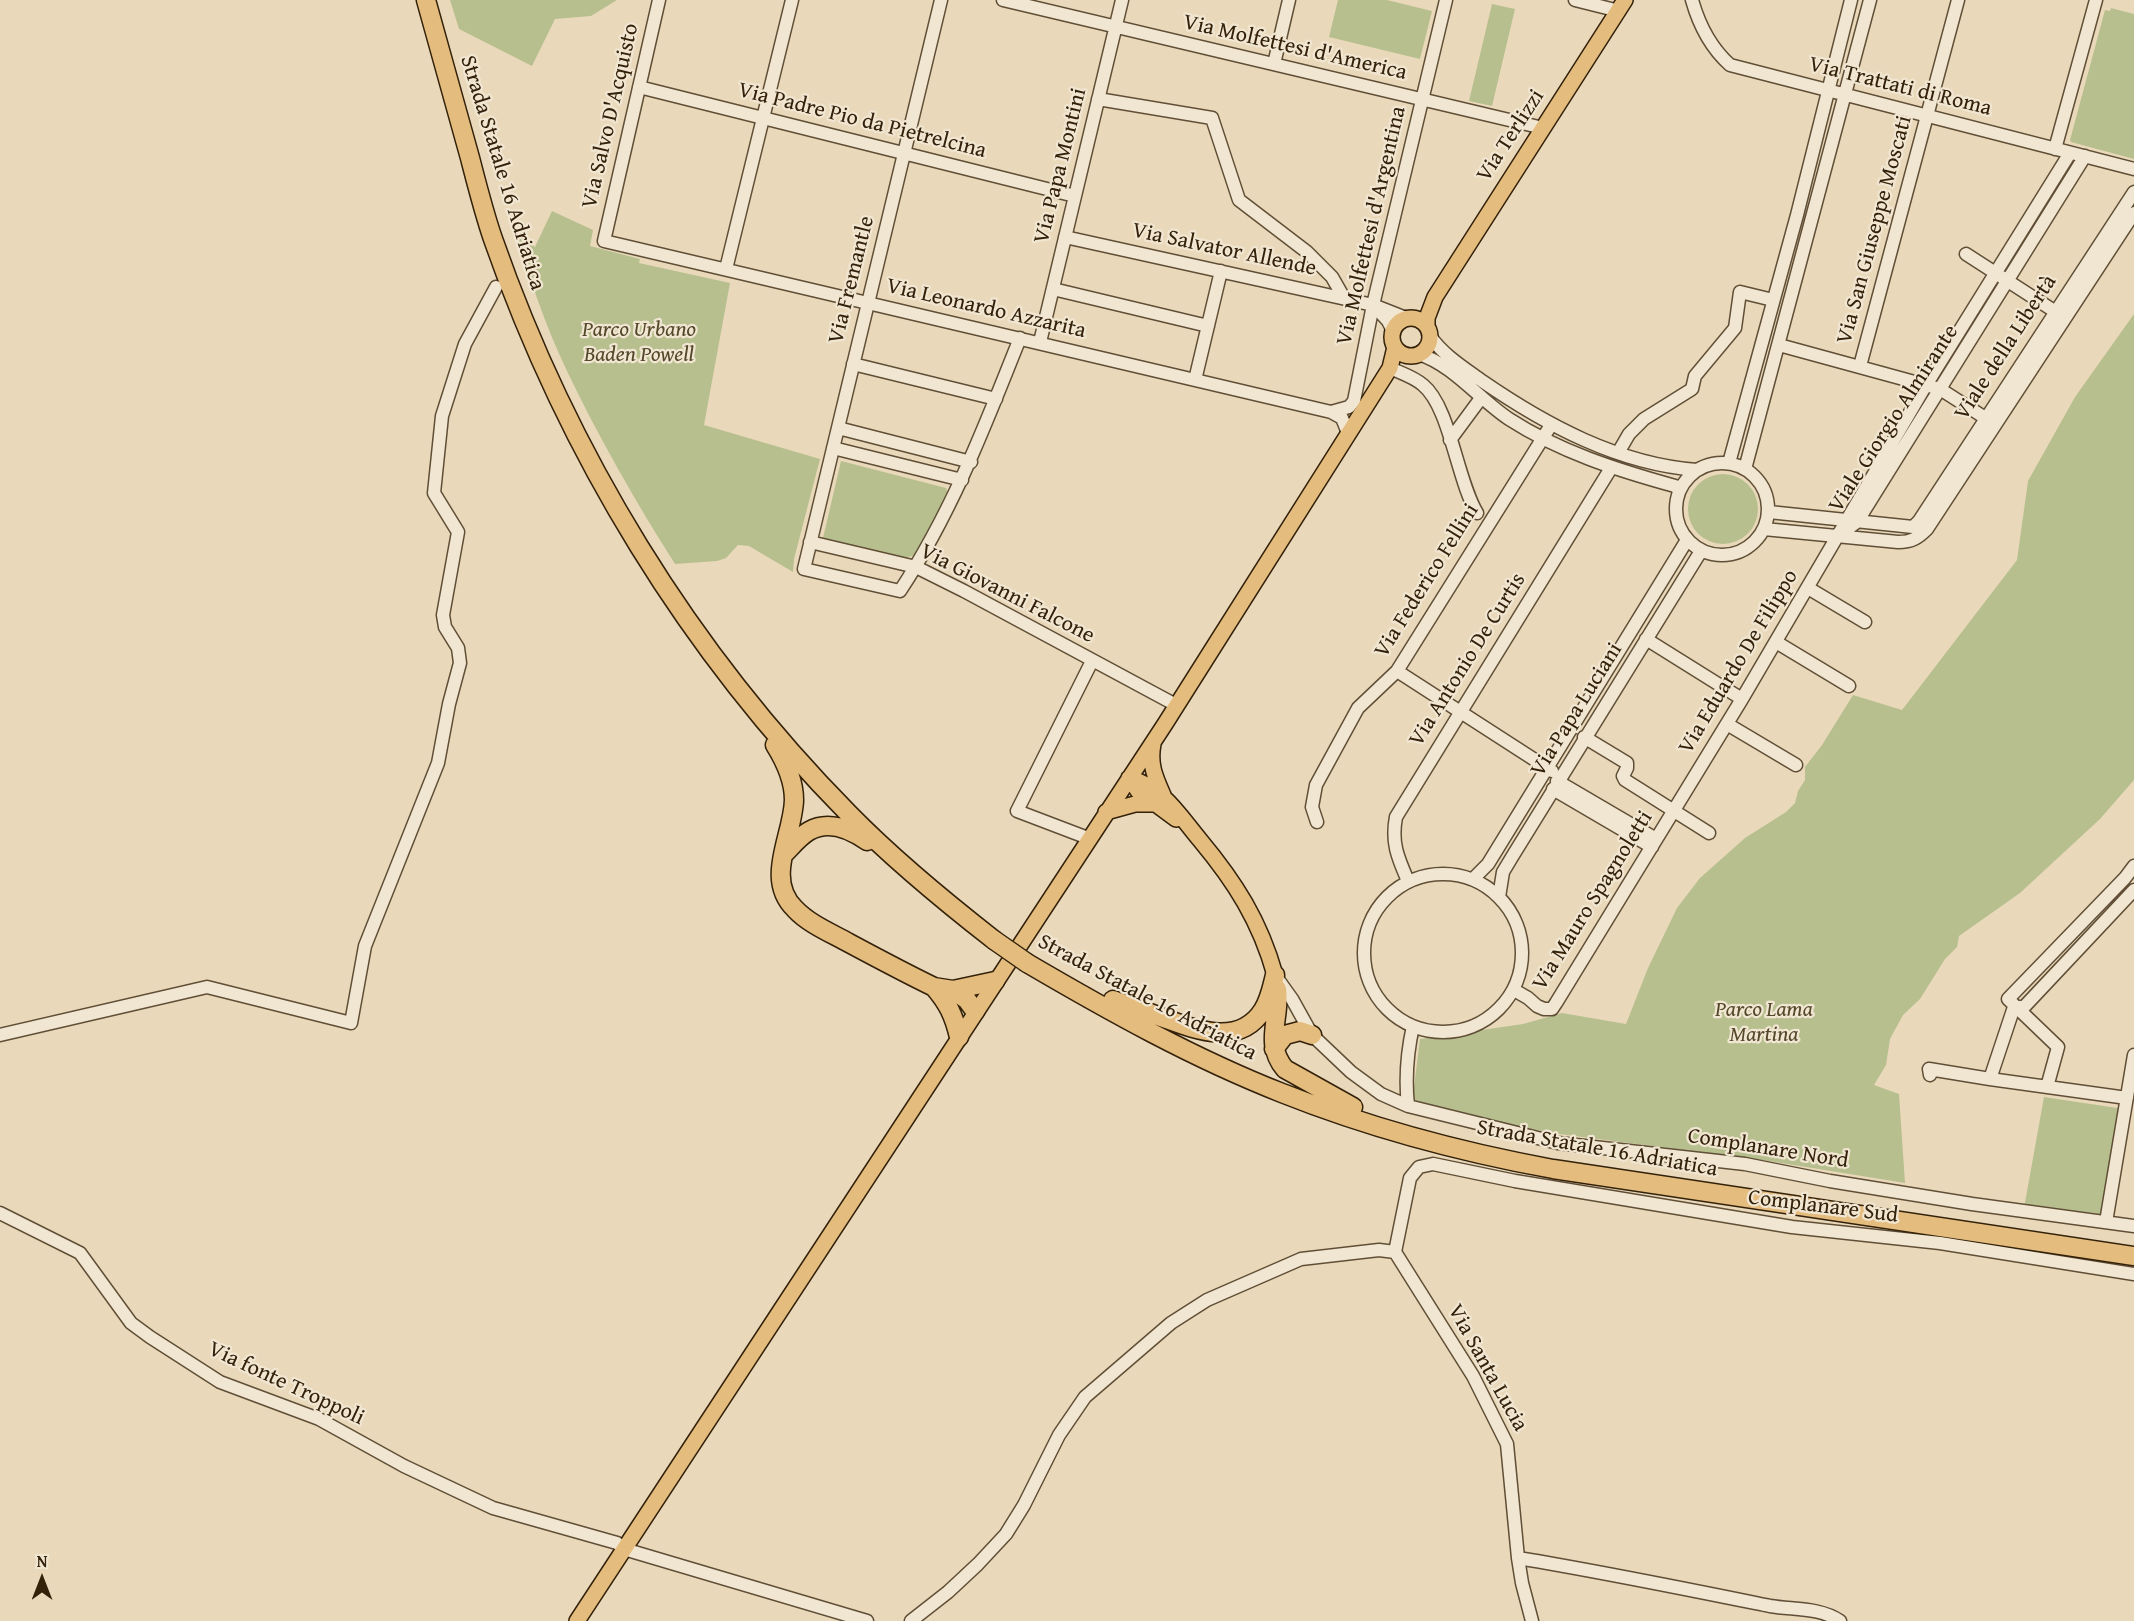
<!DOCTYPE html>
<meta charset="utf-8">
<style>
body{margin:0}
#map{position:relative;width:2134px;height:1621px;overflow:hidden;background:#e9d9ba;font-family:"Gentium Book Plus",serif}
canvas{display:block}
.north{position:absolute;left:12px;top:1549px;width:60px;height:60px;-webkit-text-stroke:4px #f1e6d2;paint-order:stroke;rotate:0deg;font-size:16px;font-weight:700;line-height:24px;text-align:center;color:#33210a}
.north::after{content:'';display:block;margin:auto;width:21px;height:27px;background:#33210a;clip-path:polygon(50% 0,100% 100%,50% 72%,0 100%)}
</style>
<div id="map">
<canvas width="2134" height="1621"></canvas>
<div class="north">N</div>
</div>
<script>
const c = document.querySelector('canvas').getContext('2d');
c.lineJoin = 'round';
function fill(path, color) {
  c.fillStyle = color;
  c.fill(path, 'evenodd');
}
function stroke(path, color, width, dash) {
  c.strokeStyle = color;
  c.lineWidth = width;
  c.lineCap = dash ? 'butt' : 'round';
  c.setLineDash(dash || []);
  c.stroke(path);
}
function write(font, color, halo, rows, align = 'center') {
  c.font = font + ' "Gentium Book Plus",serif';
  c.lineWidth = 4.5;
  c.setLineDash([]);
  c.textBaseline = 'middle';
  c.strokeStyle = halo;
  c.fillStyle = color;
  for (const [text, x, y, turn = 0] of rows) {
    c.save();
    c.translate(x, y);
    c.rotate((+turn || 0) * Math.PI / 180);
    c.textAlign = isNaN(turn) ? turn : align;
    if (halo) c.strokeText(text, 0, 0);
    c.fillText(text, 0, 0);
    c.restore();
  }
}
fill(new Path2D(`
 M450 0H617L591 16 555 19 532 66 459 29Z
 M1338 0H1387L1432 11 1420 59 1329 37Z
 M1492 4 1515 9 1492 106 1469 101Z
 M2111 8 2134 14V159L2071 142 2070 140 2105 10 2110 11Z
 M552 211 593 230 590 246 640 259 639 263 730 283 704 425 820 459 794 559 793 572 749 546 738 545 726 558 717 561 675 564C635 501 598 436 566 369 545 325 530 278 514 232L535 247Z
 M2134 314V780L2100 819 2020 893 1959 936 1957 947 1945 959 1920 999 1903 1015 1890 1039 1886 1065 1874 1085 1899 1094 1905 1183 1769 1161 1559 1134 1485 1121 1412 1103 1420 1039 1523 1024 1562 1013 1626 1024 1648 968 1677 908 1700 878 1745 838 1786 812 1795 803 1798 791 1805 780V767L1822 745 1853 695 1902 710 2017 560 2028 481 2075 397Z
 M841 461 946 488 948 493 916 555 905 558 823 538Z
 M1688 509a35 35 0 1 1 70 0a35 35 0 1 1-70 0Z
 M2044 1097 2124 1109 2108 1219 2024 1208Z`), '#b8bf8f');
const minor = new Path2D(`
 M659 0 604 241 1331 412 1342 418 1348 433
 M941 0 804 569 900 591C952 512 985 426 1020 338
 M1003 0 1543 128
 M1575 0 1619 11
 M1692 0C1699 25 1711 48 1730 65L2134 169
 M1274 64 1289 0
 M639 87 1075 196
 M1098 99 1212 118 1239 200 1307 252 1332 277 1344 298
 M2055 149 2096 0
 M1065 237 1373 305 1406 318
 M1966 254 2062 316
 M726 269 792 0
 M1053 289 1208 326
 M1376 308 1388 321 1393 331
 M1430 336C1443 355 1464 368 1482 381 1546 425 1618 464 1697 470
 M1040 342 1122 0
 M1779 345 1940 389 1990 421
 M1419 354C1453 365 1479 399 1509 419 1560 452 1617 470 1675 486L1679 490
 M853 364 996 399
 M1860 366 1958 0
 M1390 368C1401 373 1414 377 1423 385 1450 407 1457 480 1477 513
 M1195 380 1221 271
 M1331 412 1349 407 1354 401 1373 305 1446 0
 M838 428 971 462
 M1450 440 1481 398
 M833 448 962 480
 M1618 453 1629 434 1644 419 1692 389 1695 376 1735 328 1740 292 1773 300
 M1676 509a46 46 0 1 1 92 0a46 46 0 1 1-92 0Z
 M1729 463 1797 215 1851 0
 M1745 469 1870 0
 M1769 512 1913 527
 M1913 527 1919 521 2134 192
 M1764 529 1898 542C1912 542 1918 538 1927 529L2134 213
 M1842 533 1857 522 2085 156
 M810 542 916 567 964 591 1176 705
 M1808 588 1865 622
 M1646 639 1742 699
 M1776 642 1849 686
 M1397 671 1552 771
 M1727 724 1796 765
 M1584 737 1627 763V768L1623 776 1625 780 1709 833
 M1557 781 1656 839
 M1553 789 1652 847
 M1317 822 1312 807 1316 785 1358 708 1397 671 1551 425
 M1088 838 1017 811 1092 661
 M1364 953a79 79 0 1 1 158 0a79 79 0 1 1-158 0Z
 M1473 879 1488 864 1687 540
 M1408 881C1398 858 1391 843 1396 817L1611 468
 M1499 897 1503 872 1512 857 1701 551
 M1277 978 1292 999 1312 1035 1351 1072 1381 1094 1408 1106 1558 1143 1745 1164 1830 1181 1972 1204 2134 1226
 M1514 990 1528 998 1537 1006 1544 1009H1552L1556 1003 1742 699 1926 385 2070 153
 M2014 1007 1990 1079 2127 1098
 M2014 1007H2024L2134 890
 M0 1035 207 987 351 1023 365 946 438 763 449 704 460 663 458 648 445 627 443 615 458 532 434 493 442 416 465 344 496 287
 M1930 1075 1929 1069 1990 1079
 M2047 1087 2058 1047 2008 999 2125 878 2134 866
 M1408 1106C1405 1079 1407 1053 1413 1026
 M0 1213 80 1253 131 1323 150 1337 220 1382 319 1419 404 1466 493 1508 617 1543 624 1549 867 1621
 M2106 1222 2134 1055
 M1395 1252 1410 1178 1419 1167 1433 1164 1515 1181 1792 1227 1940 1243 2134 1274
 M1395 1252 1473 1376 1507 1444 1518 1558 1522 1583 1532 1621
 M1518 1558C1603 1572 1686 1589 1770 1606 1793 1610 1819 1607 1840 1621
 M911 1621 948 1592 978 1564 1006 1534 1024 1505 1059 1435 1085 1397 1171 1323 1207 1300 1301 1259 1379 1250 1395 1252`);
const major = new Path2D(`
 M1392 337a19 19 0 1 1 38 0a19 19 0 1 1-38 0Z
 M1427 326V318L1435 297 1625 0
 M1153 744C1149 764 1155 777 1163 795
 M1129 778C1163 787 1179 815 1200 840 1235 882 1260 921 1275 975
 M1133 783 1138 791 1176 819
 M1106 812 1135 804H1156
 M577 1621 1165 724 1390 368 1395 347`);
const highway = new Path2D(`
 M426 0C441 53 455 105 470 158 477 185 484 213 493 239 568 454 689 652 849 814 894 860 944 901 994 940
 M775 745C785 761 794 781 794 800 793 836 764 879 795 909 809 924 831 933 849 943 877 958 905 973 934 987L953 990 995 981
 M784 854C791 847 800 836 809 831 828 820 850 829 867 841
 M1027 963C1109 1011 1193 1058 1282 1093 1370 1128 1460 1152 1553 1169L2134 1256
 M934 987C948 1003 954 1016 959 1037
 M1277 989C1281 1018 1263 1043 1285 1069L1353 1107
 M953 990 967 1000 975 1011
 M1113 1000C1129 1006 1145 1011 1161 1017 1194 1029 1239 1048 1263 1010 1270 999 1272 987 1275 975
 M1274 1049 1285 1035 1300 1031 1312 1035`);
stroke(minor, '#604f36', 15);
stroke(major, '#33210a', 18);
stroke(highway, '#33210a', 21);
stroke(minor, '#f1e6d2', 12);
stroke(major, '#e4bc7d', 15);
stroke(highway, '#e4bc7d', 18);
const highwayBridge = new Path2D(`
 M994 940 1027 963`);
stroke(highwayBridge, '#33210a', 21, []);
stroke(highwayBridge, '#e4bc7d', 18);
write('22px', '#33210a', '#f1e6d2', [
 ["Via Molfettesi d'America",1295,48,13],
 ["Via Trattati di Roma",1900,87,14],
 ["Via Salvo D'Acquisto",611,116,-77],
 ["Via Padre Pio da Pietrelcina",862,121,14],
 ["Via Terlizzi",1511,136,-57],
 ["Via Papa Montini",1061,166,-76],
 ["Strada Statale 16 Adriatica",502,173,73],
 ["Via Molfettesi d'Argentina",1372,226,-77],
 ["Via San Giuseppe Moscati",1875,230,-75],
 ["Via Salvator Allende",1224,250,12],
 ["Via Fremantle",852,280,-76],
 ["Via Leonardo Azzarita",986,309,13],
 ["Viale della Libertà",2006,348,-57],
 ["Viale Giorgio Almirante",1894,419,-57],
 ["Via Federico Fellini",1427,581,-58],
 ["Via Giovanni Falcone",1007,594,27],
 ["Via Antonio De Curtis",1468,660,-58],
 ["Via Eduardo De Filippo",1739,662,-59],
 ["Via Papa Luciani",1577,710,-58],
 ["Via Mauro Spagnoletti",1593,901,-58],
 ["Strada Statale 16 Adriatica",1147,998,28],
 ["Strada Statale 16 Adriatica",1597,1149,10],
 ["Complanare Nord",1768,1149,9],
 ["Complanare Sud",1823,1207,7],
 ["Via Santa Lucia",1487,1368,61],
 ["Via fonte Troppoli",286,1384,25]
]);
write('italic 22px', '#54482b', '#f1e6d2', [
 ["Parco Urbano",639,330],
 ["Baden Powell",639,355],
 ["Parco Lama",1764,1010],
 ["Martina",1764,1035]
]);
</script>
